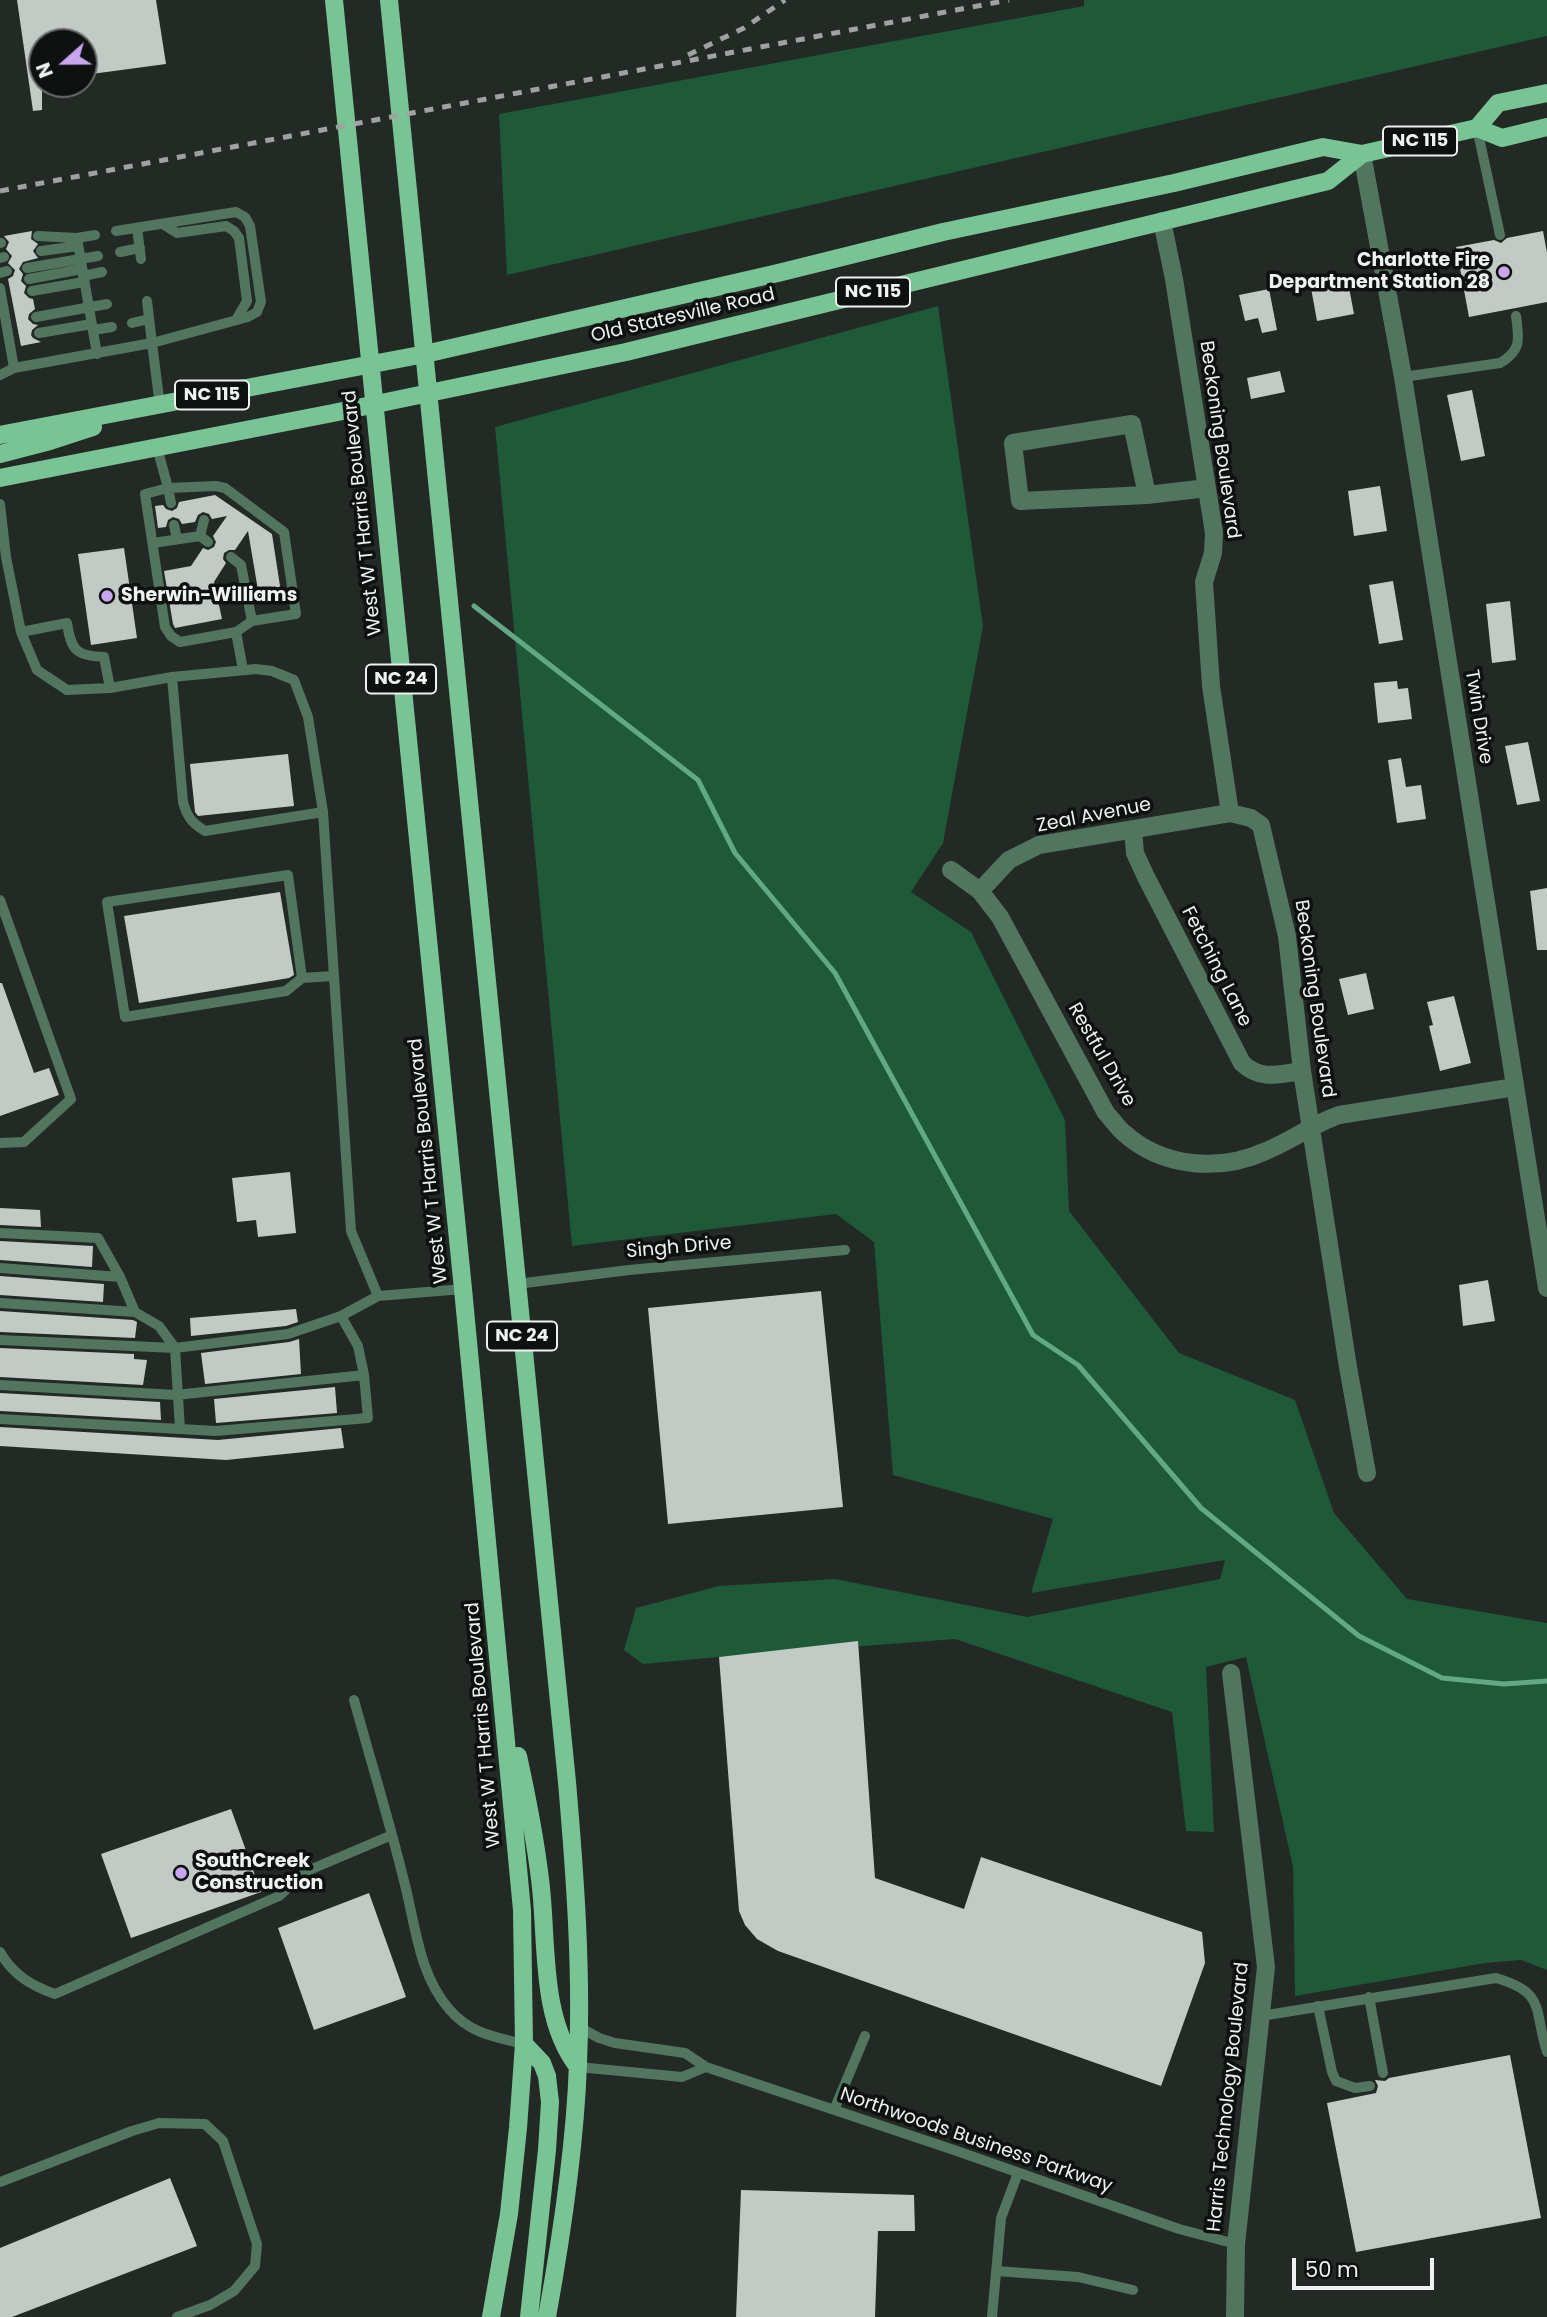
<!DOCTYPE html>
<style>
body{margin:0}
#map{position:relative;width:1547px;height:2317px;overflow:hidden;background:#232925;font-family:Poppins,sans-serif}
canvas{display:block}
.north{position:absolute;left:28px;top:28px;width:70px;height:70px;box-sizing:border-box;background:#0e110f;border:2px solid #686b69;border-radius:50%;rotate:249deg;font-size:19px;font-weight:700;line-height:28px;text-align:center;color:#eef2f0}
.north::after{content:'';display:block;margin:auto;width:24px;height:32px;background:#c8a5ef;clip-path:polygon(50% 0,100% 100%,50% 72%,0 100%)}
.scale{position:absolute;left:1292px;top:2258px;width:142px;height:32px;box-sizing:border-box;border:4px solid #eef2f0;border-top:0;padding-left:9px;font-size:21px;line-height:24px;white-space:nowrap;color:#eef2f0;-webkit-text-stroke:5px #0e110f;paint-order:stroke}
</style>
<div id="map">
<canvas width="1547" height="2317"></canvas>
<div class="north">N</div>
<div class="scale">50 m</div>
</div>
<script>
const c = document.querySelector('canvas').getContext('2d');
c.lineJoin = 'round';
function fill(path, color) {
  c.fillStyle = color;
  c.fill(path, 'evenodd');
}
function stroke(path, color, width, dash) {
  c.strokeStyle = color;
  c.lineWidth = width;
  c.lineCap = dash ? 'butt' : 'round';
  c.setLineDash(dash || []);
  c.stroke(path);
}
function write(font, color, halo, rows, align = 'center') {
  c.font = font + ' Poppins,sans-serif';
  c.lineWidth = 7;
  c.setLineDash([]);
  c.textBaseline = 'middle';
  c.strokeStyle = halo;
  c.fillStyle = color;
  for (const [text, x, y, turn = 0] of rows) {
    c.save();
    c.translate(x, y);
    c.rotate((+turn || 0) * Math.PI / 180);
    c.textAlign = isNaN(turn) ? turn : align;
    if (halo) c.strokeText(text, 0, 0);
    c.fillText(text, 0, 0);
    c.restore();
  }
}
fill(new Path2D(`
 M1084 0H1547V36L507 275 499 114 1084 6Z
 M938 306 983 626 943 843 911 892 971 932 1065 1120 1069 1211 1179 1353 1295 1400 1334 1513 1407 1599 1547 1623V1970L1521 1960 1485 1963 1295 1996 1293 1867 1246 1657 1206 1667 1214 1832 1186 1831 1172 1712 955 1639 719 1657 643 1664 624 1650 636 1608 719 1586 835 1579 1027 1617 1220 1579 1225 1560 1031 1593 1053 1519 893 1475 874 1242 836 1214 572 1246 495 427Z`), '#1e5938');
stroke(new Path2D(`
 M474 606 698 780 735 853 835 973 1033 1335 1078 1365 1201 1508 1359 1636 1442 1678 1504 1684 1547 1681`), '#62a884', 5);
fill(new Path2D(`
 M17 0H156L166 64 84 75V42H42V110L33 111Z
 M32 231 31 239 38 244 33 251 38 258 23 262 19 269 23 274 21 281 26 286 24 293 29 298 33 299 35 309 29 314 28 319 33 324 38 325 32 330 31 335 33 338 41 342 21 346 8 279 13 276 15 270 8 263 12 256 6 249 9 242 4 236Z
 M1543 231 1547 253V302L1469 317 1456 247 1494 240 1501 243 1507 238Z
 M1347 277 1354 314 1317 321 1311 288 1325 285 1324 281Z
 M1269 289 1277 330 1262 333 1258 318 1245 321 1239 295Z
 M1280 371 1285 392 1251 399 1247 378Z
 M1472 390 1485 456 1461 461 1447 395Z
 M1380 486 1387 531 1354 536 1348 491Z
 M215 495 272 534 282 599 260 602 248 531 235 550H229L224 553 223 559 226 563 214 582 222 619 175 628 173 624 164 571 191 566 203 548 208 550 214 547 216 542 213 536 227 516 212 519 209 514 203 512 198 515 195 522 182 524 179 519 173 517 168 520 166 527 158 528 155 506 163 505 166 509 172 511 177 508 179 502Z
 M124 548 137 638 91 645 78 554Z
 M1393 581 1403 640 1379 644 1369 585Z
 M1510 601 1516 660 1492 663 1486 604Z
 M1397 681 1398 689 1408 688 1412 719 1378 723 1374 683Z
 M1528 742 1540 801 1517 805 1505 746Z
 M288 754 294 806 198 816 195 812 190 764Z
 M1401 758 1406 787 1421 785 1426 819 1397 823 1388 760Z
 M1547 888V950H1537L1530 891Z
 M280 892 294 975 289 978 139 1003 124 916Z
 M1366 973 1374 1009 1348 1015 1339 979Z
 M0 983H2L34 1073 49 1068 59 1095 0 1116Z
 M1454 996 1471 1063 1440 1071 1429 1026 1433 1025 1427 1002Z
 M290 1172 296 1233 258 1237 256 1220 237 1222 232 1178Z
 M0 1208 40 1210 41 1227 0 1225Z
 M0 1241 93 1246 92 1267 0 1260Z
 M0 1276 104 1284 103 1302 0 1295Z
 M1488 1280 1495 1321 1463 1326 1459 1285Z
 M821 1291 843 1507 668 1524 648 1308Z
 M296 1309 298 1322 286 1326 191 1336 190 1318Z
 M0 1311 133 1320 137 1322 135 1338 0 1332Z
 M299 1339 301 1374 205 1384 201 1353 289 1342Z
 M0 1348 134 1354V1359L147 1360 143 1385 0 1377Z
 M335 1387 337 1413 216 1423 214 1399Z
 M0 1393 160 1402 161 1420 0 1411Z
 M0 1427 218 1440 341 1428 344 1448 226 1460 0 1446Z
 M858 1641 875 1878 964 1909 981 1857 1202 1932 1205 1963 1161 2086 778 1951 757 1939 745 1925 739 1911 719 1657Z
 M231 1809 261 1892 131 1938 101 1854Z
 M369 1893 406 1997 314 2030 278 1928Z
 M1510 2055 1541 2218 1356 2252 1327 2103 1376 2093 1378 2086 1375 2080 1385 2081 1389 2078Z
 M170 2178 197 2246 12 2317H0V2248Z
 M741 2190 914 2195 915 2231H878L875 2317H736Z`), '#c2cac5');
stroke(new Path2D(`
 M1477 128 1500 235
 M163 224 177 233 226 226 234 231 239 238 247 301 236 320
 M137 228 141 259
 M116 231 236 212 245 217 250 226 261 302 257 312 248 317 152 343 147 301
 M38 236 77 238 95 235
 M77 238 97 354
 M0 243H1
 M41 251 78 246
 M120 252 140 248
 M0 258 4 257
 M27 268 98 256
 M0 273 7 271
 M83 276 102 272
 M29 279 82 269
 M0 288 14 368
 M32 291 84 282
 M36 317 107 304
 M132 323 149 319
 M93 330 112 327
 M39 333 92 324
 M0 375 14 368 152 343 160 406
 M1403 377 1500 363C1522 350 1519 339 1516 316
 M157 447 168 488 216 486 225 488 284 532 296 614 252 621 236 632 243 670
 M171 503 168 488 145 494 165 627 171 636 180 642 236 632
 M0 504 6 557 21 632 37 670 67 690 110 688 172 677 256 669 272 671 294 680 308 717 323 812 351 1231 378 1296 463 1289
 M174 525 177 539
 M200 536 204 520
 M153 543 200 536 208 542
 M231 557 241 565 252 621
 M21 632 67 623C71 650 76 656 104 657L110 688
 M172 677 183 802C187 817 192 823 205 831L323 812
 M0 900 71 1099 24 1142 0 1143
 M302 978 286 991 125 1017 107 902 288 875 302 978 333 976
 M0 1233 98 1238 120 1277
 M0 1268 120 1277 135 1312 0 1303
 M517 1284 629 1270 845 1250
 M135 1312 159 1326 175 1348 180 1429
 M0 1340 175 1348 288 1334 341 1316 378 1296
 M0 1385 176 1395 364 1375
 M0 1419 216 1431 368 1418 364 1375 358 1346 341 1316
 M354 1700C371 1762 390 1823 405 1885 416 1928 419 1974 449 2009 469 2033 494 2037 524 2044
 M0 1952C13 1975 32 1986 55 1994L279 1896 307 1871 392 1835
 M1369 1997 1383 2073
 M1318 2006 1332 2072 1336 2081 1355 2088 1370 2086
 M1261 2016 1496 1978C1547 1993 1533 2009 1547 2052
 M579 2027 599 2038 615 2043 685 2053 706 2067 954 2150 1179 2229 1236 2244
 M578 2067 682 2077 706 2067
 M834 2110 865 2036
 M0 2182 132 2131 159 2123 205 2124 223 2141 257 2244 255 2266 234 2291 210 2305 177 2317
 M996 2271 1078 2277 1133 2290
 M992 2317 1001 2218 1018 2173`), '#52755f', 10);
stroke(new Path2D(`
 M1362 154 1403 377 1547 1288
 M1162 221 1174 279 1214 533 1213 553 1204 582 1211 686 1230 813 1251 818 1261 825 1287 936 1302 1071 1348 1367 1367 1473
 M1147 495 1132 424 1013 443 1020 501 1147 495 1207 488
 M1133 830 1135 853 1146 877 1242 1063C1261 1081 1279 1074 1302 1071
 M951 870 980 891 1000 917 1106 1113C1112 1119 1117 1127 1124 1133 1163 1168 1220 1172 1266 1151 1291 1141 1313 1124 1339 1115L1515 1087
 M980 891 1009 860 1039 845 1230 813
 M1231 1673 1266 1967 1236 2244 1235 2317`), '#52755f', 18);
stroke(new Path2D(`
 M334 0 463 1289 522 1910 524 2044 518 2128 509 2214 491 2317
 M389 0 567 1782C575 1875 582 1970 578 2064 575 2148 562 2234 547 2317
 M1477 128 1498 103 1547 93
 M0 435 425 354 778 273 943 232 1174 183 1323 147 1362 154 1477 128 1502 138 1547 127
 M0 454 50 441 93 427
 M0 478 333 413 626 352 1328 181 1362 154
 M518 1756C527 1797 535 1838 540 1879 548 1940 539 2017 578 2067
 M524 2044 542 2063 547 2076 550 2102 547 2150 529 2317`), '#79c495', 18);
stroke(new Path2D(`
 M688 55 744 28 785 0
 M0 191 1009 0`), '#9ea2a0', 5, [9, 9]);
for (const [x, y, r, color] of [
 [1504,272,7,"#c8a5ef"],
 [107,596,7,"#c8a5ef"],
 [181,1873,7,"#c8a5ef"]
]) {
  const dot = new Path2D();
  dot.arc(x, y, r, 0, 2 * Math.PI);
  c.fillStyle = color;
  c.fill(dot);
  stroke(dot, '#0e110f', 2.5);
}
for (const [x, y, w] of [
 [1420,141,74],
 [873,292,74],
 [212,395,74],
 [401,679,70],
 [522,1336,70]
]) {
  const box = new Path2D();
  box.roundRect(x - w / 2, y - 14.5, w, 29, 5);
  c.fillStyle = '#0e110f';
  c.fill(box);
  stroke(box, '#eef2f0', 2);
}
write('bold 18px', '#eef2f0', null, [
 ["NC 115",1420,141],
 ["NC 115",873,292],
 ["NC 115",212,395],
 ["NC 24",401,679],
 ["NC 24",522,1336]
]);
write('bold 19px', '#eef2f0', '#0e110f', [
 ["Charlotte Fire",1490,261,"right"],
 ["Department Station 28",1490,283,"right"],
 ["Sherwin-Williams",121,596],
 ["SouthCreek",195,1862],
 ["Construction",195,1884]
], 'left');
write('19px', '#eef2f0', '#0e110f', [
 ["Old Statesville Road",683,316,-13],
 ["Beckoning Boulevard",1219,440,82],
 ["West W T Harris Boulevard",363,513,-96],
 ["Twin Drive",1478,717,81],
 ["Zeal Avenue",1094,816,-11],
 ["Fetching Lane",1216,967,63],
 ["Beckoning Boulevard",1314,999,82],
 ["Restful Drive",1101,1055,60],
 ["West W T Harris Boulevard",429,1161,-96],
 ["Singh Drive",679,1248,-5],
 ["West W T Harris Boulevard",484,1725,-95],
 ["Harris Technology Boulevard",1229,2097,-84],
 ["Northwoods Business Parkway",976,2141,19]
]);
</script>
